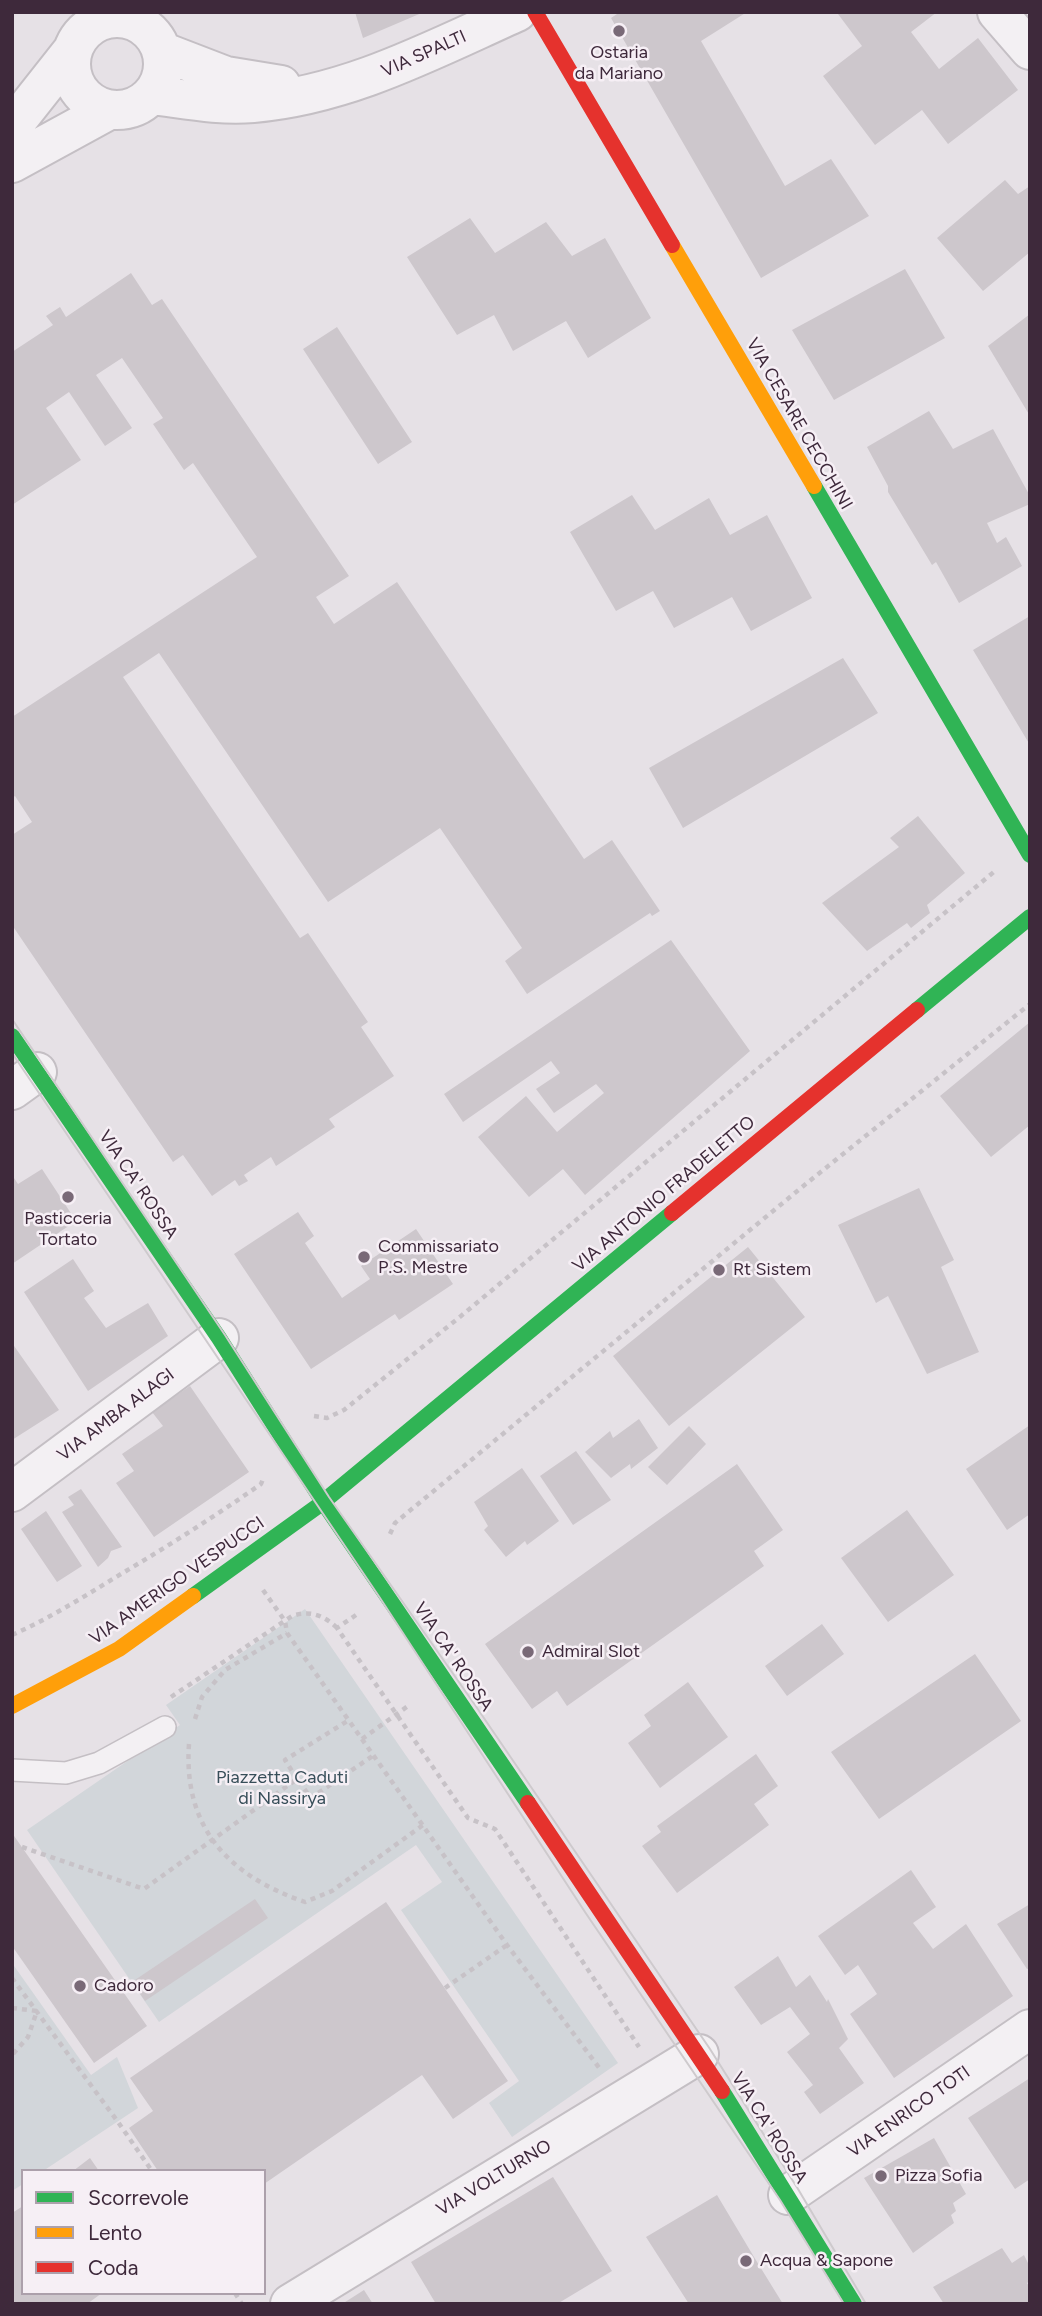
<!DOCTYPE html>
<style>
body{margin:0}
#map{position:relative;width:1042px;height:2316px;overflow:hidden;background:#e6e1e6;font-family:Figtree,sans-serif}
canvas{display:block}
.frame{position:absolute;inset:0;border:14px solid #3e293b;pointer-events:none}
.legend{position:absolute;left:21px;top:2169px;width:245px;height:126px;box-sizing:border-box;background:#f6eff5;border:2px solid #aca0ab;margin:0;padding:9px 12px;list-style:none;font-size:21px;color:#3e293b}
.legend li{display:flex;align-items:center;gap:14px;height:35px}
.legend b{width:35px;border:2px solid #aca0ab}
</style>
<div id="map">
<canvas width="1042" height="2316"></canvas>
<div class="frame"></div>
<ul class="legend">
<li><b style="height:9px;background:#30b455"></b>Scorrevole</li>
<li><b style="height:9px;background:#ff9f0a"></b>Lento</li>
<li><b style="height:9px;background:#e5322d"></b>Coda</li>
</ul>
</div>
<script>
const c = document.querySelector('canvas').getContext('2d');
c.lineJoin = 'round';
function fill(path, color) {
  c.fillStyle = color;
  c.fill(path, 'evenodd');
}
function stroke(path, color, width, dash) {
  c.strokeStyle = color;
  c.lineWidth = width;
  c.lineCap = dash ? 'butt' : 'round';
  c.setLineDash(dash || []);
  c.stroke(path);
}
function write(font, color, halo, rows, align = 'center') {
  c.font = font + ' Figtree,sans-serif';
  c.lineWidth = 5;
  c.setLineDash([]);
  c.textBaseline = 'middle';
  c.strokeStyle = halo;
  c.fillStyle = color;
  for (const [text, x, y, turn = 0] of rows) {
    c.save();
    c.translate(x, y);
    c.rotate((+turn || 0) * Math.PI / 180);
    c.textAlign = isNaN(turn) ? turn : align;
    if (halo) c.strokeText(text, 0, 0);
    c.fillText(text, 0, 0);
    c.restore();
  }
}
fill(new Path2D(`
 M305 1609 618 2063 512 2137 489 2103 519 2081 401 1910 442 1882 416 1845 159 2022 27 1830 180 1725 166 1705Z
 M12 1963 91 2075 117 2057 138 2108 43 2171H23V2184L12 2191Z`), '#d2d6da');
fill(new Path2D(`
 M355 12H424L363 38Z
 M620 12H747L701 41 785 186 831 159 869 216 761 278 611 18Z
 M840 12H937L911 32 939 69 978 38 1018 90 948 144 922 110 875 145 823 76 862 46 838 14Z
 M1005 180 1018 194 1030 186V252L983 291 937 238Z
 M470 218 495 253 546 222 572 256 605 238 651 318 588 358 566 321 513 351 494 315 457 335 407 257Z
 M905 269 945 338 834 400 792 330Z
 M131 273 152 305 162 299 349 576 316 597 334 624 397 582 584 859 612 840 660 911 652 916 650 913 527 994 505 961 522 948 440 828 328 902 159 653 123 677 300 938 308 933 368 1022 361 1027 394 1076 329 1119 335 1127 276 1166 271 1157 244 1175 248 1181 239 1186 235 1180 212 1196 183 1155 173 1162 12 925V835L32 822 15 796 12 798V717L257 557 193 463 184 470 153 424 163 418 122 358 96 375 132 428 105 446 69 392 46 408 81 460 12 505V352L53 325 46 316 60 307 66 317Z
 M1030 314V416L988 346Z
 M337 327 412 442 378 464 303 349Z
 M929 411 953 449 993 429 1030 496V504L987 523 997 543 1006 537 1022 566 959 603 936 562 932 565 888 492V486L867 447Z
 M632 495 655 530 709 498 730 535 767 515 812 598 751 631 732 597 674 628 653 591 616 611 570 532Z
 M1030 616V745L973 650Z
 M843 658 878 713 683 828 649 768Z
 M918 816 965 873 927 905 930 913 911 928 907 923 867 951 822 903 899 847 890 838Z
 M671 940 750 1051 585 1195 563 1169 529 1197 478 1137 526 1096 557 1132 604 1093 596 1084 554 1113 536 1089 560 1073 551 1061 463 1122 444 1094Z
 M1030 1022V1125L991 1157 940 1096Z
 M42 1169 76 1221 12 1264V1175L18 1184Z
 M919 1188 954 1260 941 1267 979 1352 927 1374 888 1296 876 1303 838 1225Z
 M298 1212 314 1236 305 1243 342 1298 370 1279 361 1266 416 1229 453 1284 399 1320 395 1314 311 1369 234 1254Z
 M748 1247 805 1317 669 1426 613 1356Z
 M73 1259 94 1291 84 1298 106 1328 148 1303 168 1336 88 1391 24 1292Z
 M12 1343 59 1410 12 1440Z
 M190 1386 249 1472 154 1537 116 1483 134 1471 122 1454 163 1426 152 1412Z
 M639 1419 658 1448 631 1469 630 1464 611 1478 585 1452 610 1431 613 1438Z
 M1030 1425V1514L1007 1530 966 1469Z
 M689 1426 706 1444 667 1485 648 1467Z
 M576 1451 611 1500 573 1525 540 1476Z
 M737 1464 783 1530 754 1551 764 1566 567 1706 557 1691 532 1709 485 1644Z
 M522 1468 559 1521 527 1545 525 1541 506 1557 484 1530 488 1526 474 1502Z
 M81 1489 122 1547 111 1551 108 1558 98 1567 62 1512 74 1505 68 1497Z
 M907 1510 954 1575 888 1622 841 1558Z
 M46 1511 82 1566 57 1582 21 1529Z
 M822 1624 844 1654 787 1696 765 1666Z
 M975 1654 1021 1721 879 1819 831 1752Z
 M688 1682 728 1737 660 1788 628 1743 651 1726 644 1715Z
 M756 1754 778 1786 754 1804 769 1825 677 1893 642 1846 661 1832 657 1826Z
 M12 1833 147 2026 94 2063 12 1946Z
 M911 1870 936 1907 913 1923 933 1949 966 1924 1013 1996 894 2078 850 2014 877 1994 858 1965 845 1975 818 1936Z
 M255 1899 268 1918 145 2001 132 1982Z
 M386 1902 508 2081 453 2119 422 2075 264 2184V2171H158L129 2128 153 2111 130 2078Z
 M1030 1904V1968L1027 1969 997 1924Z
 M778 1956 796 1987 810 1975 827 2002 828 1999 848 2039 839 2048 864 2083 820 2114 804 2092 813 2085 787 2052 810 2034 790 2007 761 2025 734 1987Z
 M1030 2078V2179L1015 2189 968 2118Z
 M934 2138 966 2194 953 2203 956 2211 951 2215 954 2223 913 2253 864 2178Z
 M90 2158 99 2171H73Z
 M553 2177 612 2271 557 2304H436L411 2262Z
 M717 2195 754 2257 783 2304H689L646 2237Z
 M23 2206V2293H102L87 2304H12V2213Z
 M1002 2248 1012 2263 1024 2255 1030 2267V2281L1027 2283 1030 2288V2303L944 2304 933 2287Z
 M364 2290 373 2304H342Z`), '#cdc7cc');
const lane = new Path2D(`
 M12 1770 66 1773 99 1763 165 1727`);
const street = new Path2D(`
 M997 12 1030 50
 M71 64a46 46 0 1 1 92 0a46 46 0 1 1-92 0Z
 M161 51 226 76 281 85
 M152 95C185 99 219 106 253 103 348 95 432 50 517 12
 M12 127 72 51
 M12 163 109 110
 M12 1090 37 1072
 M12 1492 219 1338
 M788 2195 1030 2029
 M290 2304 699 2054`);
stroke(lane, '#c4bfc4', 24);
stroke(street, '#c4bfc4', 42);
stroke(new Path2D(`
 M314 1416 327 1418 344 1410 461 1316 995 871
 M390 1534 395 1523 407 1513 807 1183 1030 1004
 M263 1590 285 1621 287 1633 309 1664 507 1945 600 2069
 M356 1615 337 1628 468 1818 495 1829 639 2047
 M12 1635C48 1619 82 1598 116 1577 165 1548 214 1517 261 1484L263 1479
 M171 1697 292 1616C309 1610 324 1615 337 1628
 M195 1719 202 1697 225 1670 287 1633
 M362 1739 408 1706
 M189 1744C183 1828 229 1876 305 1902L332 1891 423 1825
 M297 1779 285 1760 349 1720
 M22 1847 144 1889 297 1779 311 1798 374 1755
 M12 1978 118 2122 152 2171
 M445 1988 507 1945
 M12 2008 37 2011 28 2037 12 2055
 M235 2293 242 2304`), '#c7c2c7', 4.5, [5, 5]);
stroke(lane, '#f3f0f3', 21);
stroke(street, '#f3f0f3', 38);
stroke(new Path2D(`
 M814 486 1030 855
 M917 1010 1030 917
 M12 1036 219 1338 323 1502 528 1803
 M193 1596 318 1506 672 1213
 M722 2091 854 2304`), '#30b455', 16);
stroke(new Path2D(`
 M672 245 814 486
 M12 1706 119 1649 193 1596`), '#ff9f0a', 16);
stroke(new Path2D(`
 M535 12 672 245
 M672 1213 917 1010
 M528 1803 722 2091`), '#e5322d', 16);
stroke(new Path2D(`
 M12 1019 225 1335 329 1497 475 1705 710 2049 798 2189 866 2304
 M12 1053 380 1598 585 1912 780 2200 844 2304`), '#cecacd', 2);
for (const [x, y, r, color] of [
 [619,31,7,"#796977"],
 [68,1197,7,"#796977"],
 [364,1257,7,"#796977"],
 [719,1270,7,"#796977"],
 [528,1652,7,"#796977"],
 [80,1986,7,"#796977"],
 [881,2176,7,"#796977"],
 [746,2261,7,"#796977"]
]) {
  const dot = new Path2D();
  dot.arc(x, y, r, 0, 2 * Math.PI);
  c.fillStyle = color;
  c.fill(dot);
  stroke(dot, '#f6eff5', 2.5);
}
write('18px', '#3e293b', '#f6eff5', [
 ["Ostaria",619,53,"center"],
 ["da Mariano",619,74,"center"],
 ["Pasticceria",68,1219,"center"],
 ["Tortato",68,1240,"center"],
 ["Commissariato",378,1247],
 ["P.S. Mestre",378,1268],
 ["Rt Sistem",733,1270],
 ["Admiral Slot",542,1652],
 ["Cadoro",94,1986],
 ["Pizza Sofia",895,2176],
 ["Acqua & Sapone",760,2261]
], 'left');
write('18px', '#3e293b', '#f6eff5', [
 ["VIA SPALTI",424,54,-24],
 ["VIA CESARE CECCHINI",799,424,60],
 ["VIA CA' ROSSA",138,1185,56],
 ["VIA ANTONIO FRADELETTO",664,1194,-40],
 ["VIA AMBA ALAGI",116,1415,-37],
 ["VIA AMERIGO VESPUCCI",177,1581,-35],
 ["VIA CA' ROSSA",453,1657,56],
 ["VIA ENRICO TOTI",909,2112,-35],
 ["VIA CA' ROSSA",769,2128,58],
 ["VIA VOLTURNO",494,2178,-31]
]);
write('18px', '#374e59', '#f6eff5', [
 ["Piazzetta Caduti",282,1778],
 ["di Nassirya",282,1799]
]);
</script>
